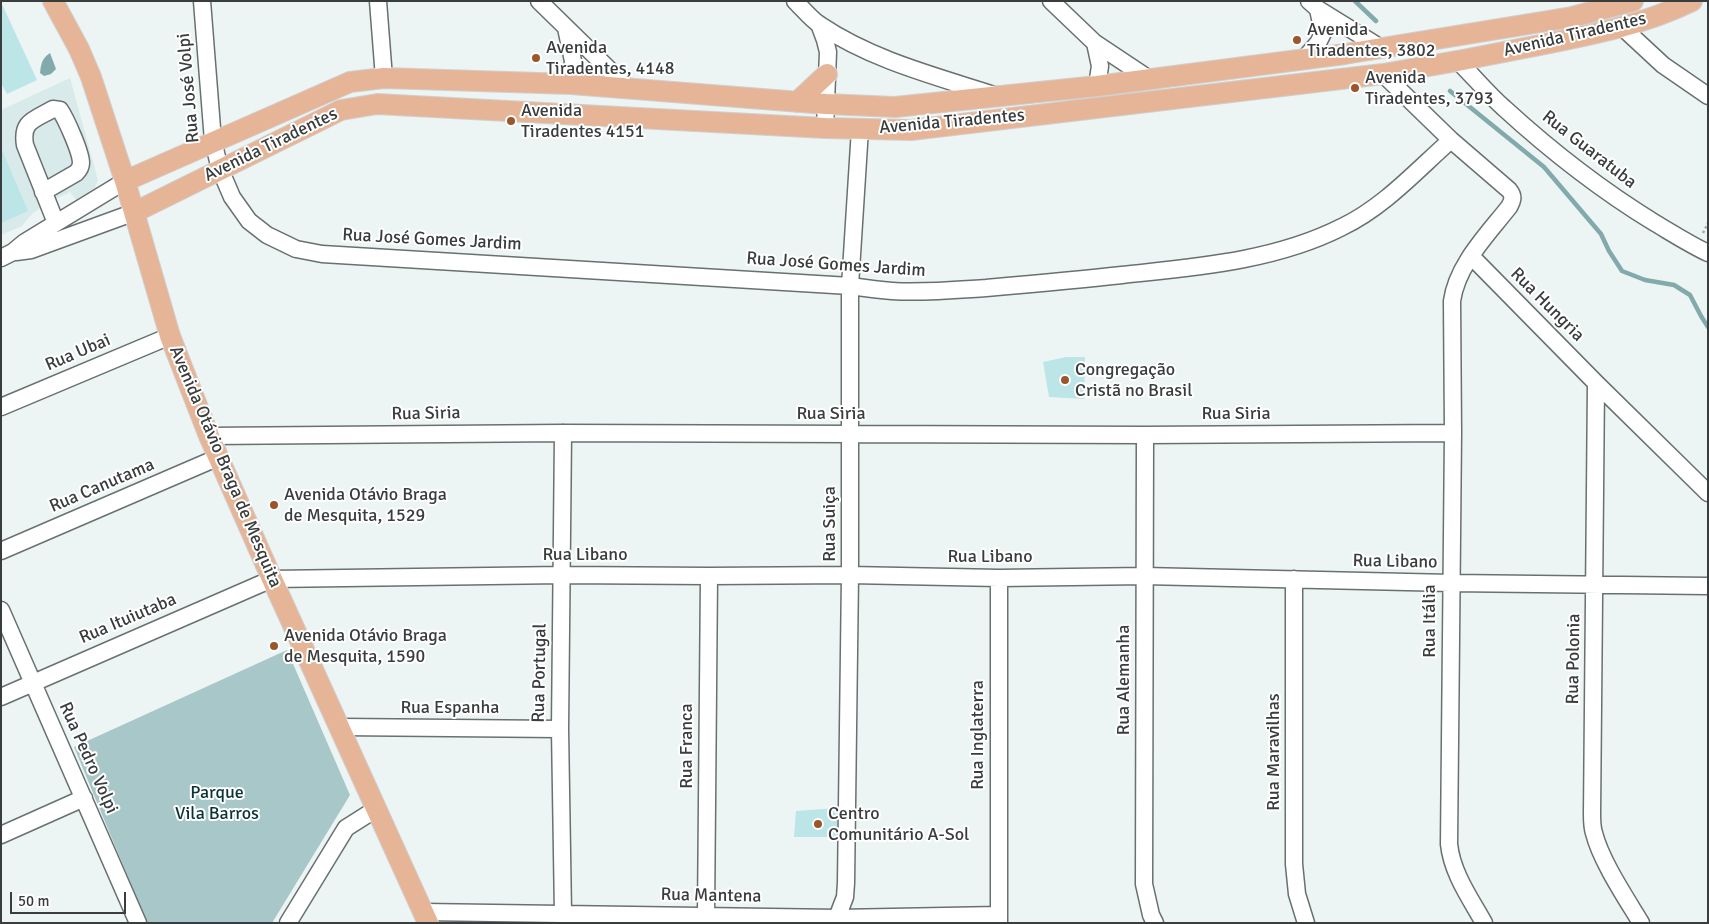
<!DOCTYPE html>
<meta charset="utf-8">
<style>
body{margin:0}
#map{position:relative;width:1709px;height:924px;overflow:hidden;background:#edf4f4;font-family:Signika,sans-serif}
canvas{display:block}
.frame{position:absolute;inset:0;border:2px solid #3a3d3d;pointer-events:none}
.scale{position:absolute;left:10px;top:892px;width:116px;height:22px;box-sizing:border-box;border:2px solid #3a3d3d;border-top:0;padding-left:6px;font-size:15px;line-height:18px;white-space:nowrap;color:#3a3d3d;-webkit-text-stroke:4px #fff;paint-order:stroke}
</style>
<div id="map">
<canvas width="1709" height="924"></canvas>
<div class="frame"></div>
<div class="scale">50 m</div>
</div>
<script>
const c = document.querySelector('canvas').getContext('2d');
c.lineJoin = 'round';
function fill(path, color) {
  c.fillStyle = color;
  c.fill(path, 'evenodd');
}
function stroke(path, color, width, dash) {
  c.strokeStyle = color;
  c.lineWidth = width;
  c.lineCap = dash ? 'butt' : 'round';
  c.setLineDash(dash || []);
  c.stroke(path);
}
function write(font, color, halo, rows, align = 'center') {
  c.font = font + ' Signika,sans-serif';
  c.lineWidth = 4;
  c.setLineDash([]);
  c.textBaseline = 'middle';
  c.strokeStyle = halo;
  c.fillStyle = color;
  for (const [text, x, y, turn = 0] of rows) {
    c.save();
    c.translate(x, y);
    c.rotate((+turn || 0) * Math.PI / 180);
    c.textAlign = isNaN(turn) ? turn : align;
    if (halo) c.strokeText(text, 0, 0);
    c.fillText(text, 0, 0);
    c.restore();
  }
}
fill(new Path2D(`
 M70 78 98 180 95 188 76 200 70 192 46 204 32 214 22 226 1 235V110Z`), '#d9eaea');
fill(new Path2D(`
 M287 650 350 795 272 923H147L74 747Z`), '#a8c7c8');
fill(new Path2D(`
 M50 53 56 69 51 74 44 76 40 73C41 64 42 58 50 53Z`), '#82aaad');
stroke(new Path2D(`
 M1355 1 1376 21
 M1450 91 1544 167 1601 234 1609 251 1622 271 1645 280 1674 285 1690 295 1701 316 1708 327`), '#82aaad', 4.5);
fill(new Path2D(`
 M1 2 37 80 7 94 1 83Z
 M1 148 28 211 1 223Z
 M1066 357H1085L1084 399 1049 397 1043 362Z
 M837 808V837H794L796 811Z`), '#bbe5e7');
const minor = new Path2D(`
 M202 1 213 141 220 169 232 197 249 221 267 235 296 249 322 254 850 286C864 288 878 290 892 291 923 293 955 290 986 288 1031 284 1076 280 1122 275 1196 267 1275 261 1342 227 1384 207 1417 170 1451 140
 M378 1 384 78
 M539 1 627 87
 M795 1C803 9 811 19 820 25 872 60 935 76 994 95
 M1051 1 1095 43 1149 79
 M1309 1 1318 9 1381 48
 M819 24 825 40 828 52 825 128
 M1622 27 1663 65 1708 96
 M566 28 573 61 571 84
 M1095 43 1100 66 1097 86
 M1304 59 1318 43 1323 33 1318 9
 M1459 62C1474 77 1488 94 1504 108 1551 151 1601 190 1655 223 1672 233 1689 244 1708 253
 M1383 74 1451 140 1509 190C1514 196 1513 200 1509 207 1487 235 1457 265 1452 301L1453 433 1449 844C1452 873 1470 898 1484 923
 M43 192 76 173C79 170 81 167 81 163 81 152 66 119 60 110L53 109C34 120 21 121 25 145L56 223
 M16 252 31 250 135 212
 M1471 256 1596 383 1708 493
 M1 258 13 252 25 242 125 181
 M1596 383 1592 814C1592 820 1592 827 1594 833 1601 861 1626 898 1641 923
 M1 407 170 336
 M1145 435 1144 884 1151 915 1155 923
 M209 436 563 433 1145 435 1453 433
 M1 551 219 457
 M1294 579V864L1297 894 1306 923
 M1 610 138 923
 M1 697 272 579 562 575 709 576 850 575 999 578 1144 576 1451 583 1708 586
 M340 727 560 729
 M1 835 84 798
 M423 912 839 918 998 915
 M563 914 560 729 563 433
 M706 915 709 576
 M288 923 346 828 376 809
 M835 923 845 897 846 883 850 575V286L860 129
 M999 923V578`);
const major = new Path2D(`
 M53 1 79 49 91 77 125 181 170 336 209 436 272 579 428 923
 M797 102 827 74
 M125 181 350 82 384 78 571 84 826 104 895 107 1097 86 1345 54 1572 17 1633 1
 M135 212 341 110 377 104 825 128 911 130 1383 74C1437 65 1491 55 1545 44 1595 34 1645 24 1692 1`);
stroke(minor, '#697070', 19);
stroke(major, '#d0d0d0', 22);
stroke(new Path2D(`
 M1703 233 1708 223`), '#a5aaaa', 2.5, [2.5, 2.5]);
stroke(minor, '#fff', 16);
stroke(major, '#e6b597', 20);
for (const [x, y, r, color] of [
 [1297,40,5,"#9c562b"],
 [536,58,5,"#9c562b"],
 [1355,88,5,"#9c562b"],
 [511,121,5,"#9c562b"],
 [1065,380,5,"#9c562b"],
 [274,505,5,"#9c562b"],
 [274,646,5,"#9c562b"],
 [818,824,5,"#9c562b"]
]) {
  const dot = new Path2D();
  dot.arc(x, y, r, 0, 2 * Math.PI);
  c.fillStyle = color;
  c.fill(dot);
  stroke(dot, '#fff', 2);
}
write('18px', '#3a3d3d', '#fff', [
 ["Avenida",1307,30],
 ["Tiradentes, 3802",1307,51],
 ["Avenida",546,48],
 ["Tiradentes, 4148",546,69],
 ["Avenida",1365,78],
 ["Tiradentes, 3793",1365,99],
 ["Avenida",521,111],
 ["Tiradentes 4151",521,132],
 ["Congregação",1075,370],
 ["Cristã no Brasil",1075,391],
 ["Avenida Otávio Braga",284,495],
 ["de Mesquita, 1529",284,516],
 ["Avenida Otávio Braga",284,636],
 ["de Mesquita, 1590",284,657],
 ["Centro",828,814],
 ["Comunitário A-Sol",828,835]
], 'left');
write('18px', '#3a3d3d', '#fff', [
 ["Avenida Tiradentes",1575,35,-13],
 ["Rua José Volpi",189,88,-95],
 ["Avenida Tiradentes",952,122,-5],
 ["Avenida Tiradentes",271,145,-26],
 ["Rua Guaratuba",1589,150,38],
 ["Rua José Gomes Jardim",432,240,3],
 ["Rua José Gomes Jardim",836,265,4],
 ["Rua Hungria",1547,305,45],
 ["Rua Ubai",78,353,-23],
 ["Rua Siria",426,414,-1],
 ["Rua Siria",831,414],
 ["Rua Siria",1236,414],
 ["Avenida Otávio Braga de Mesquita",225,467,67],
 ["Rua Canutama",102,486,-23],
 ["Rua Suiça",830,524,-90],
 ["Rua Libano",585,555],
 ["Rua Libano",990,557],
 ["Rua Libano",1395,562,1],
 ["Rua Ituiutaba",128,619,-23],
 ["Rua Itália",1430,621,-90],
 ["Rua Polonia",1574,659,-89],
 ["Rua Portugal",540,673,-89],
 ["Rua Alemanha",1124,680,-90],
 ["Rua Espanha",450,708],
 ["Rua Inglaterra",978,735,-90],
 ["Rua Franca",687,746,-90],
 ["Rua Maravilhas",1274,752,-90],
 ["Rua Pedro Volpi",88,758,66],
 ["Rua Mantena",711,896,1]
]);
write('18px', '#0a3336', '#fff', [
 ["Parque",217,793],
 ["Vila Barros",217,814]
]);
</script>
